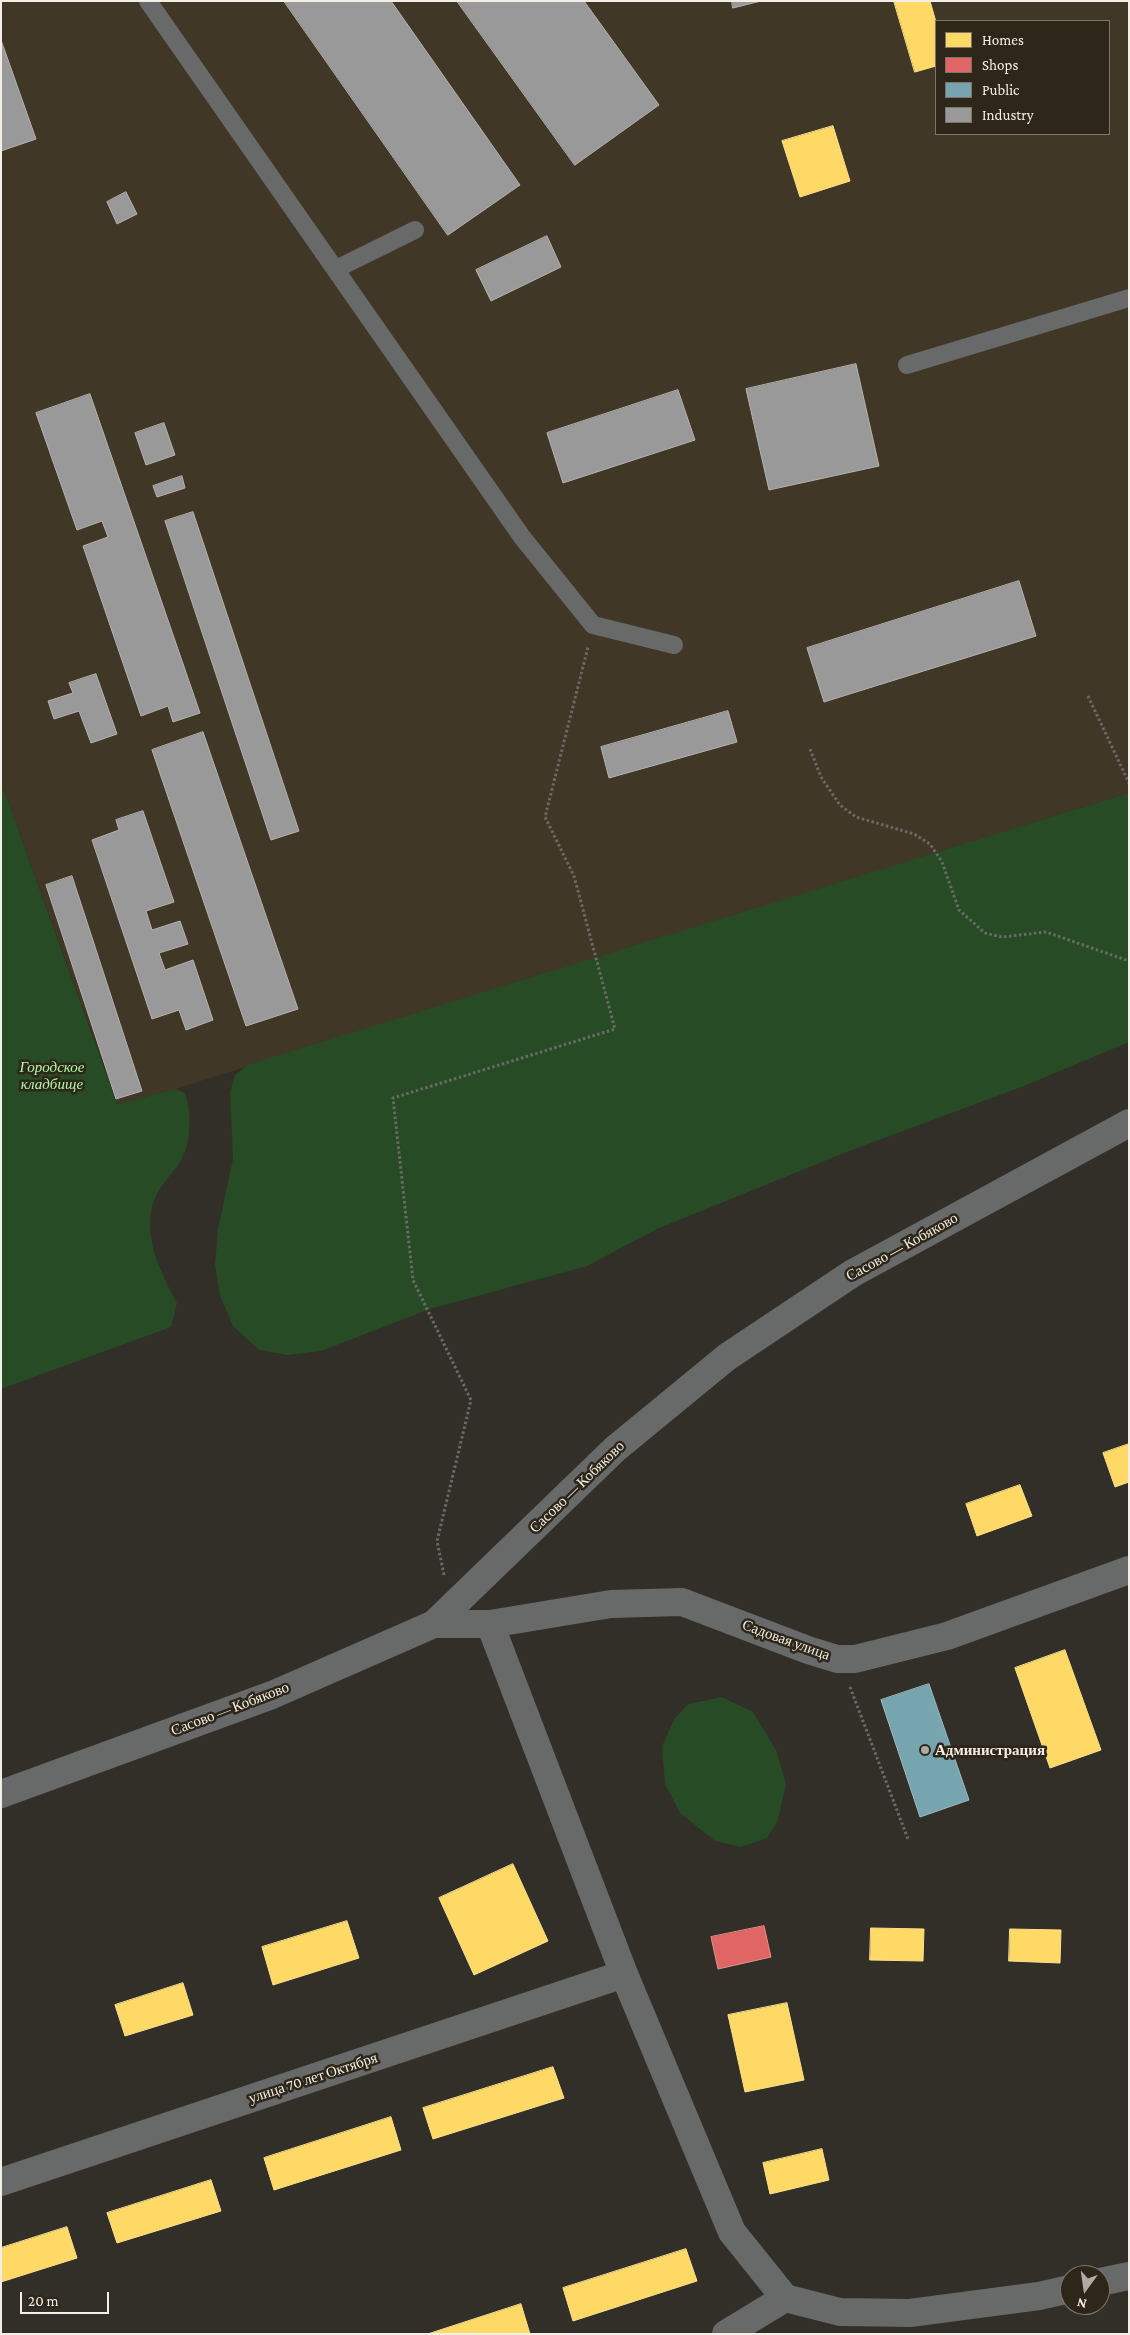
<!DOCTYPE html>
<meta charset="utf-8">
<style>
body{margin:0}
#map{position:relative;width:1130px;height:2335px;overflow:hidden;background:#322e28;font-family:"Crimson Pro",serif}
canvas{display:block}
.frame{position:absolute;inset:0;border:2px solid #f3eee6;pointer-events:none}
.legend{position:absolute;left:935px;top:20px;width:175px;height:115px;box-sizing:border-box;background:#2d2619;border:1px solid #7c766b;margin:0;padding:6px 9px;list-style:none;font-size:15px;color:#f3eee6}
.legend li{display:flex;align-items:center;gap:10px;height:25px}
.legend b{width:25px;border:1px solid #7c766b}
.north{position:absolute;left:1060px;top:2265px;width:50px;height:50px;box-sizing:border-box;background:#2d2619;border:1px solid #7c766b;border-radius:50%;rotate:194deg;font-size:14px;font-weight:700;line-height:20px;text-align:center;color:#f3eee6}
.north::after{content:'';display:block;margin:auto;width:18px;height:22px;background:#afaba4;clip-path:polygon(50% 0,100% 100%,50% 72%,0 100%)}
.scale{position:absolute;left:20px;top:2292px;width:89px;height:22px;box-sizing:border-box;border:2px solid #f3eee6;border-top:0;padding-left:6px;font-size:15px;line-height:18px;white-space:nowrap;color:#f3eee6;-webkit-text-stroke:4px #2d2619;paint-order:stroke}
</style>
<div id="map">
<canvas width="1130" height="2335"></canvas>
<div class="frame"></div>
<ul class="legend">
<li><b style="height:14px;background:#ffd966"></b>Homes</li>
<li><b style="height:14px;background:#e06666"></b>Shops</li>
<li><b style="height:14px;background:#76a5af"></b>Public</li>
<li><b style="height:14px;background:#999"></b>Industry</li>
</ul>
<div class="north">N</div>
<div class="scale">20 m</div>
</div>
<script>
const c = document.querySelector('canvas').getContext('2d');
c.lineJoin = 'round';
function fill(path, color) {
  c.fillStyle = color;
  c.fill(path, 'evenodd');
}
function stroke(path, color, width, dash) {
  c.strokeStyle = color;
  c.lineWidth = width;
  c.lineCap = dash ? 'butt' : 'round';
  c.setLineDash(dash || []);
  c.stroke(path);
}
function write(font, color, halo, rows, align = 'center') {
  c.font = font + ' "Crimson Pro",serif';
  c.lineWidth = 5;
  c.setLineDash([]);
  c.textBaseline = 'middle';
  c.strokeStyle = halo;
  c.fillStyle = color;
  for (const [text, x, y, turn = 0] of rows) {
    c.save();
    c.translate(x, y);
    c.rotate((+turn || 0) * Math.PI / 180);
    c.textAlign = isNaN(turn) ? turn : align;
    if (halo) c.strokeText(text, 0, 0);
    c.fillText(text, 0, 0);
    c.restore();
  }
}
fill(new Path2D(`
 M1 1H1129V793L175 1089 118 1104 1 782ZM936 21H1109V134H936Z`), '#413726');
fill(new Path2D(`
 M1 782 117 1104 175 1089 185 1093C192 1114 192 1144 179 1164 167 1180 154 1192 151 1213 146 1245 163 1276 177 1303L171 1327 1 1389Z
 M1129 793V1042L1024 1086 844 1153 657 1229 587 1266 430 1309 321 1351 287 1355 259 1350 233 1326 220 1295 215 1265 218 1229 233 1159 230 1092 235 1075 247 1065Z
 M722 1697 753 1712 776 1750 786 1784 778 1820 767 1838 741 1847 715 1841 680 1813 665 1784 662 1746 675 1718 688 1704Z`), '#274b24');
const homes = new Path2D(`
 M894 1H930L936 22V66L915 72Z
 M833 126 850 181 800 197 782 141Z
 M1129 1444V1482L1115 1487 1103 1453Z
 M1020 1485 1032 1516 977 1536 966 1504Z
 M1065 1650 1101 1750 1050 1768 1015 1668Z
 M513 1864 548 1941 474 1975 439 1898Z
 M347 1921 359 1958 273 1985 262 1947Z
 M871 1928 924 1929 923 1961 870 1960Z
 M1010 1929 1061 1930 1060 1963 1009 1961Z
 M183 1983 193 2015 125 2036 115 2005Z
 M787 2003 804 2080 745 2092 728 2015Z
 M553 2067 564 2098 433 2139 423 2108Z
 M391 2117 401 2150 274 2190 264 2158Z
 M822 2149 829 2180 770 2194 763 2163Z
 M211 2180 221 2211 117 2243 107 2213Z
 M67 2227 77 2258 1 2282V2248Z
 M686 2249 697 2281 573 2321 563 2288Z
 M521 2304 530 2334H428Z`);
fill(homes, '#ffd966');
stroke(homes, '#fbdf8c', 1);
const shops = new Path2D(`
 M764 1926 771 1957 718 1969 711 1937Z`);
fill(shops, '#e06666');
stroke(shops, '#e68f8c', 1);
const public = new Path2D(`
 M929 1684 969 1800 920 1817 881 1700Z`);
fill(public, '#76a5af');
stroke(public, '#9cbbc0', 1);
const industry = new Path2D(`
 M284 1H391L520 185 448 235Z
 M457 1H584L659 105 575 165Z
 M732 1H761L733 8Z
 M1 40 36 139 1 151Z
 M126 192 137 214 117 224 107 202Z
 M547 236 561 267 491 301 476 270Z
 M856 364 879 466 769 490 746 389Z
 M678 390 695 440 563 483 547 433Z
 M90 394 200 713 173 722 168 706 141 716 83 546 108 537 102 521 77 530 36 413Z
 M164 423 175 455 146 465 135 433Z
 M182 476 185 488 157 497 153 486Z
 M193 512 299 831 271 840 165 521Z
 M1019 581 1036 636 824 702 807 648Z
 M96 674 117 734 91 743 79 711 54 719 48 701 73 693 69 683Z
 M728 711 737 742 609 778 601 747Z
 M203 732 298 1009 246 1026 152 750Z
 M143 811 174 902 146 911 152 930 180 921 188 944 159 953 165 970 193 960 213 1020 186 1030 179 1010 152 1019 92 840 119 830 116 820Z
 M72 876 142 1091 116 1099 46 885Z`);
fill(industry, '#999');
stroke(industry, '#b4b2b0', 1);
stroke(new Path2D(`
 M1088 696 1129 783
 M810 749 821 777 840 805 856 817 914 834 930 844 942 862 959 910 985 933 1002 937 1046 932 1129 961
 M444 1575 437 1541 471 1400 413 1280 393 1098 615 1029 574 876 545 817 588 647
 M850 1687 908 1839`), '#6a6a68', 3, [2.5, 2.5]);
stroke(new Path2D(`
 M148 1 522 537 593 625 674 645
 M336 269 415 230
 M907 365 1129 298`), '#686969', 18);
stroke(new Path2D(`
 M434 1624H490L611 1604 682 1602 808 1650 837 1659H855L947 1636 1129 1570
 M490 1624 624 1974 732 2232 785 2298 840 2312 910 2313 1039 2296 1070 2289
 M1 2182 624 1974
 M1100 2282 1129 2276
 M726 2334 785 2298`), '#686969', 28);
stroke(new Path2D(`
 M1 1794 272 1695 434 1624 615 1449 727 1357 853 1273 1129 1123`), '#686969', 28);
for (const [x, y, r, color] of [
 [925,1750,5,"#afaba4"]
]) {
  const dot = new Path2D();
  dot.arc(x, y, r, 0, 2 * Math.PI);
  c.fillStyle = color;
  c.fill(dot);
  stroke(dot, '#2d2619', 2);
}
write('italic 15px', '#adfba7', '#2d2619', [
 ["Городское",52,1067],
 ["кладбище",52,1084]
]);
write('15px', '#f3eee6', '#2d2619', [
 ["Сасово — Кобяково",902,1247,-29],
 ["Сасово — Кобяково",577,1487,-44],
 ["Садовая улица",786,1640,20],
 ["Сасово — Кобяково",230,1709,-21],
 ["улица 70 лет Октября",313,2078,-18]
]);
write('bold 15px', '#f3eee6', '#2d2619', [
 ["Администрация",935,1750]
], 'left');
</script>
